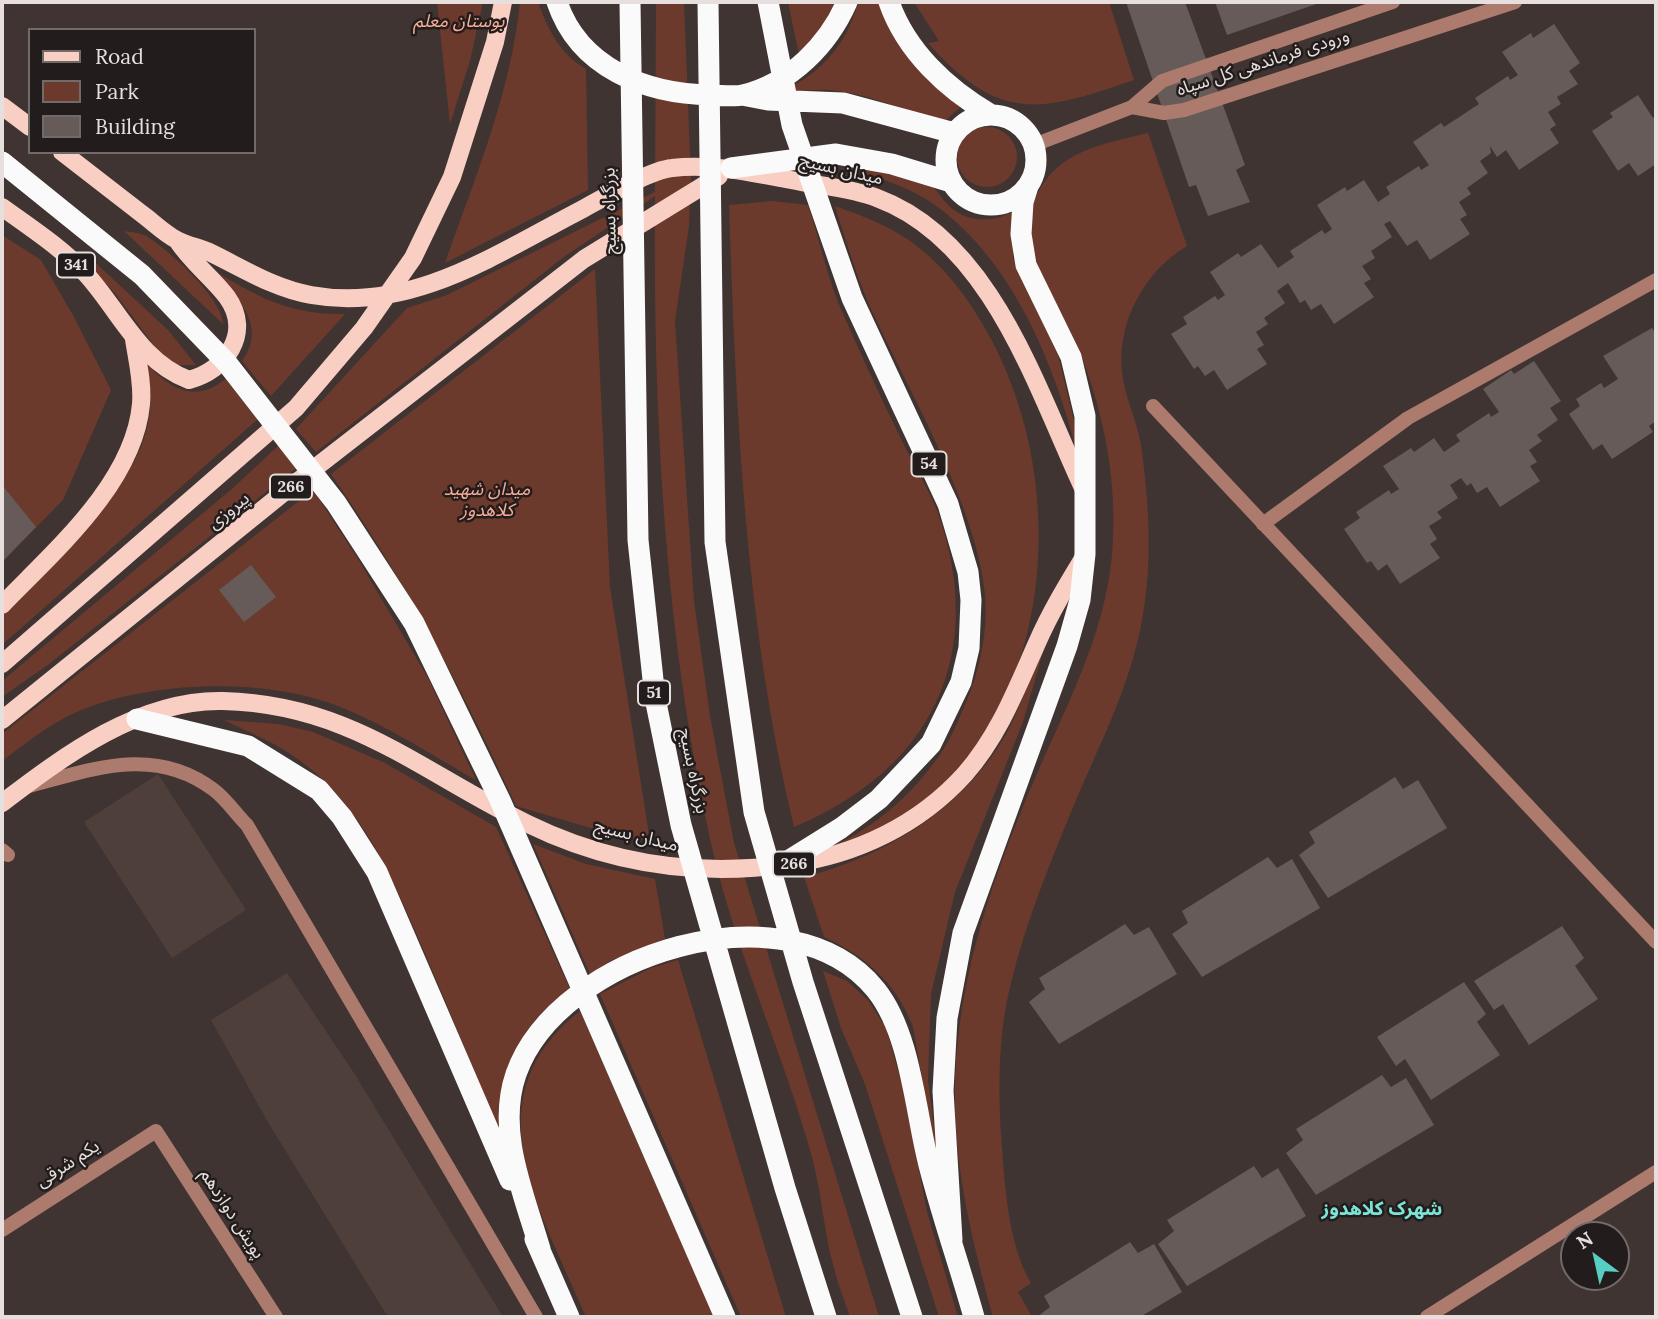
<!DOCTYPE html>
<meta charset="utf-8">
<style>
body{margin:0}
#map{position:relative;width:1658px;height:1319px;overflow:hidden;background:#3f3431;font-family:Lora,serif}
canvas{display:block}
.frame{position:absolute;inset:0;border:4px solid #e6dfdd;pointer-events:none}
.legend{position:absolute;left:28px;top:28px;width:228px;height:126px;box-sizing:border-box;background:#221d1c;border:2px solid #706b69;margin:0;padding:9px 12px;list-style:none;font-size:21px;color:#e6dfdd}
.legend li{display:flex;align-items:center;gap:14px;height:35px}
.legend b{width:35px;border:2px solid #706b69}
.north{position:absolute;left:1560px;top:1221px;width:70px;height:70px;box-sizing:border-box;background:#221d1c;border:2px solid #706b69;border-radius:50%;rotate:327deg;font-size:19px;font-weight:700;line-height:28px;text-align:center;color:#e6dfdd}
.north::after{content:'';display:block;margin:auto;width:24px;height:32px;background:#57cec1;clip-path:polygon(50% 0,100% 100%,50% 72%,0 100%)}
</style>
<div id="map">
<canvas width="1658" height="1319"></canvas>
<div class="frame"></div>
<ul class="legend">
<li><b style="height:9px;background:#f9cfc4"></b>Road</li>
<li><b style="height:19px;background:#6c3a2c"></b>Park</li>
<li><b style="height:19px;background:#665b58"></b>Building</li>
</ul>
<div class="north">N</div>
</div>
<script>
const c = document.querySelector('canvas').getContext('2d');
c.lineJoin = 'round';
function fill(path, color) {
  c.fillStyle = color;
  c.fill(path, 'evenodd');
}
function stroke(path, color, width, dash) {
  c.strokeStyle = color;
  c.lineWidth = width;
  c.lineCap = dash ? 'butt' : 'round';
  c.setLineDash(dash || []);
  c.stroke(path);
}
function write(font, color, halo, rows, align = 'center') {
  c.font = font + ' Lora,"Noto Sans Arabic",serif';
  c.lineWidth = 5;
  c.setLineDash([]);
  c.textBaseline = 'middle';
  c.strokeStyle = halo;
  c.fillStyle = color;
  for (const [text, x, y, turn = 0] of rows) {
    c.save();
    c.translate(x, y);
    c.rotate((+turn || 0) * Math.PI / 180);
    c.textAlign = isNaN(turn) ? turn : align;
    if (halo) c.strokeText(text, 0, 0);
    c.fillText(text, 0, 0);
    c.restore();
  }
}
fill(new Path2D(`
 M158 774 246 910 172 958 84 822Z
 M287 973 354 1073 503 1317H388L269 1124 211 1020Z`), '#4f3f3a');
fill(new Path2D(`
 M437 2H483L470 61 450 124Z
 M520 2H538C548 30 560 54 586 69L588 190 445 263C475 178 511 92 520 2Z
 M656 2H684L691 179 689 226 675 321 694 601 710 716 734 843 879 1317H850C845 1301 838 1285 834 1268 824 1233 822 1196 813 1161 784 1053 735 952 711 843 664 631 653 412 655 196L565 256 316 452 296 429 407 308 447 295 655 192Z
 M788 2H839L832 18 799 55Z
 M858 2H881L963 105 939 126C905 109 867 93 828 90 810 89 791 93 773 94 815 81 848 45 858 2Z
 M914 2H1109L1134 80C1041 112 1000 124 928 43L939 41Z
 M957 157a30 30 0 1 1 60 0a30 30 0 1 1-60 0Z
 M1148 133 1187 246C1145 271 1117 321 1122 371 1124 396 1137 420 1141 445 1149 502 1153 563 1142 620 1130 687 1100 743 1074 805 1047 870 1015 949 1004 1018 997 1066 999 1113 1003 1161 1006 1200 1011 1249 1031 1283L1018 1292 1032 1317H993C974 1248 956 1177 955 1105 953 992 989 886 1033 783 1064 710 1105 636 1112 555 1118 484 1105 416 1079 350 1066 318 1043 289 1032 256 1027 240 1028 221 1033 205 1051 152 1099 145 1148 133Z
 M839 168C867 170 904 170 930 185 937 189 942 199 948 205 967 223 993 223 1014 211L1013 258 1058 355 1074 421 1078 457C1056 366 1011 255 929 201 902 184 870 174 839 168Z
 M772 201 808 205C820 241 828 281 844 316 864 361 885 407 907 451 917 471 930 492 938 513 988 656 931 770 794 827 745 623 736 414 729 205Z
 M835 206C860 215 885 224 907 239 944 264 970 300 991 339 1063 474 1058 670 946 783 911 819 864 837 817 851 828 847 841 843 851 837 891 815 933 773 953 732 974 689 989 644 985 595 978 509 909 391 872 311 857 278 846 241 835 206Z
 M124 231C131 232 140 233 146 236 167 248 224 300 223 324Z
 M2 235 41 260 74 317 111 390 63 500 2 562Z
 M86 254 168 330 196 365H176L162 356 114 292 89 267Z
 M211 269C258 297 289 315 345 314L271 396 242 361C269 325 235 294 211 269Z
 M595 269 610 587 650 841 611 834 516 806C463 690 404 579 331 474Z
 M145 362C168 387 194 405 225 379L258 419 2 645V616C25 591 49 566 72 541 121 488 166 439 145 362Z
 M279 445 296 468 49 664 2 697V681L233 488Z
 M313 490 358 559 428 678 476 780C428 753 382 722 330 703 256 677 138 681 68 716 45 728 23 745 2 761V734Z
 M1050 627 1023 722 955 892 931 994 928 1080 942 1191 913 1027C896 983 867 957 824 937L804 877C884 857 963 809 1005 736 1024 701 1036 663 1050 627Z
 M224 720 279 724 313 732 385 763 496 827 571 991C512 1025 506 1074 501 1136 475 1074 450 1011 423 949 392 878 364 807 299 760 277 743 248 732 224 720Z
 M533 844 586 864 655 879 665 939 612 960 590 974Z
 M678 960 786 1317H741L600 994 651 968Z
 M823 971 847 981 868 1000 886 1028 904 1092 927 1212 958 1317H939L865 1084 841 1028Z
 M580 1011 714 1317H586C543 1214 467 1099 580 1011Z`), '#6c3a2c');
fill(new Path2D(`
 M1126 2H1185L1245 165 1236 170 1250 202 1208 216 1196 185 1189 187Z
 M1215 2H1322L1227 35Z
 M1554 24 1580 63 1569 71 1578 84 1557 97 1561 104 1548 112 1556 125 1550 129 1559 143 1519 170 1506 150 1497 157 1490 146 1491 153 1480 161 1488 173 1467 188 1471 194 1459 202 1467 215 1460 219 1470 234 1430 260 1417 240 1407 246 1390 221 1384 224 1392 237 1371 251 1375 258 1362 266 1371 279 1364 283 1374 297 1334 324 1321 304 1311 310 1305 300 1300 303 1288 283 1277 291 1285 303 1264 318 1268 324 1256 332 1264 345 1257 349 1267 364 1227 390 1214 370 1205 376 1198 366 1194 369 1171 334 1187 324 1183 317 1215 296 1218 300 1225 295 1210 272 1238 253 1241 257 1261 244 1278 268 1294 257 1290 251 1322 230 1325 234 1332 229 1317 205 1345 187 1347 191 1364 180 1378 202 1390 194 1386 187 1419 166 1421 170 1429 165 1413 142 1441 123 1444 127 1479 104 1475 98 1508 76 1510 80 1518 75 1502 52 1531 33 1533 38Z
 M1638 95 1653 118 1656 116V164L1638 176 1629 163 1618 171 1592 131 1613 117 1610 113Z
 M1652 328 1656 334V421L1649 426 1653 432 1612 459 1602 444 1593 450 1569 414 1580 406 1576 399 1601 383 1604 388 1618 379 1603 356Z
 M1534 361 1561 401 1550 408 1558 420 1537 435 1542 441 1529 450 1537 462 1530 466 1540 481 1500 507 1487 487 1477 493 1471 483 1467 486 1461 478 1450 485 1458 498 1437 512 1442 518 1429 526 1437 539 1430 544 1440 558 1400 584 1387 564 1378 571 1371 561 1367 563 1344 529 1360 518 1356 512 1389 490 1391 494 1399 489 1383 466 1411 448 1414 452 1434 438 1444 452 1460 441 1456 435 1489 413 1491 417 1499 412 1483 389 1511 370 1514 374Z
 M2 485 36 527 2 562Z
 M251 565 276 597 244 622 219 590Z
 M1395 777 1403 789 1418 780 1447 828 1328 898 1299 855 1315 843 1309 832Z
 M1268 857 1277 868 1292 859 1320 908 1202 977 1172 934 1188 923 1182 911Z
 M1125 924 1134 935 1149 927 1177 974 1059 1044 1029 1002 1045 989 1039 978Z
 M1562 926 1584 958 1575 966 1598 999 1529 1045 1503 1004 1494 1010 1474 981Z
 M1464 982 1486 1014 1477 1022 1500 1055 1431 1100 1405 1059 1396 1066 1377 1037Z
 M1382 1075 1391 1087 1406 1078 1434 1125 1316 1195 1286 1153 1303 1140 1296 1129Z
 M1254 1166 1262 1178 1278 1168 1306 1216 1187 1286 1158 1244 1174 1231 1167 1220Z
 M1130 1242 1138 1253 1154 1244 1182 1292 1140 1317H1037L1050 1307 1044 1296Z`), '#665b58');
stroke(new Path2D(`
 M1132 107 1164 113 1184 110 1515 2
 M1034 145 1132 107 1162 81 1393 2
 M1263 524 1408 418 1656 280
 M29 786C93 769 155 745 214 790 226 799 236 814 247 825L536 1317
 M2 850 8 855
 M1427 1317 1656 1172`), '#ac7b6d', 14);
stroke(new Path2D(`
 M1153 406 1656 942
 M2 1230 156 1131 276 1317`), '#ac7b6d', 14);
stroke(new Path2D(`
 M2 106 30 127
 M62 152C89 173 115 193 142 214 153 222 165 234 177 240 186 245 197 247 207 251 241 267 272 288 311 295 411 313 496 254 581 210 603 198 650 170 672 168 712 163 753 173 791 180 819 186 851 188 877 198 991 240 1036 387 1083 488
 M2 207C31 228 62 248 86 274 119 310 140 362 189 380 225 371 253 333 227 297 212 277 192 263 177 240
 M2 605C54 551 134 483 141 404 143 382 137 360 134 339
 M2 664 296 408 364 328 413 258 452 177 495 42 503 2
 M2 720 293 485 584 259 719 176
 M2 803C65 755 140 699 223 701 350 704 421 772 528 824 610 864 699 877 789 864 856 855 919 825 965 774 999 735 1016 690 1037 643 1050 613 1067 585 1084 557`), '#f9cfc4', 18);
stroke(new Path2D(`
 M557 2C579 68 646 94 711 95 720 95 733 97 743 95 791 83 828 45 847 2
 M630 2 638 540 655 698 681 825 785 1188 826 1317
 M708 2 715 542 754 812 803 982 912 1317
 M768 2 792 125 852 298 948 504 968 572 971 600 969 648 961 682 931 744 879 799 841 828 780 866
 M889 2C906 51 947 89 990 114
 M742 95 768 100 843 103 954 133
 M946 160a45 45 0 1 1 90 0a45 45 0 1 1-90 0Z
 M2 162 142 275 226 362 336 503 414 623 500 800 725 1317
 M731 168 836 154 892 164 951 182
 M137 719 248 746 319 790 342 817 377 872 510 1180
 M535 1239 569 1317
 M952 1240 943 1091 947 1018 963 933 1067 646 1080 600 1085 554V416L1071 357 1026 265 1021 234 1023 202 1028 186
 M540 1249C524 1194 496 1132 516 1074 558 954 789 882 876 990 911 1034 915 1111 929 1165 942 1216 960 1267 974 1317`), '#fafafa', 21);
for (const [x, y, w] of [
 [76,265,38],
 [929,464,35],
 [291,487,42],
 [654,693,32],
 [794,864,42]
]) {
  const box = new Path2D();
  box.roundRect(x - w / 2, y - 12.5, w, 25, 5);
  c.fillStyle = '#221d1c';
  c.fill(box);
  stroke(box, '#e6dfdd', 2);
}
write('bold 16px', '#e6dfdd', null, [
 ["341",76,265],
 ["54",929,464],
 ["266",291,487],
 ["51",654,693],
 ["266",794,864]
]);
write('italic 18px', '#f7ac98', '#221d1c', [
 ["بوستان معلم",459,22],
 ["میدان شهید",487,490],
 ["کلاهدوز",487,511]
]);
write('18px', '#e6dfdd', '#221d1c', [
 ["ورودی فرماندهی کل سپاه",1263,63,-18],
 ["میدان بسیج",841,170,13],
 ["بزرگراه بسیج",610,211,-91],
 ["پیروزی",229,511,-39],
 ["بزرگراه بسیج",693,771,78],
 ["میدان بسیج",636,836,14],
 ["یکم شرقی",68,1164,-33],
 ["پویش دوازدهم",232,1214,57]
]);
write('bold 19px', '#7be4d7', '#221d1c', [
 ["شهرک کلاهدوز",1382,1210]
]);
</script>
